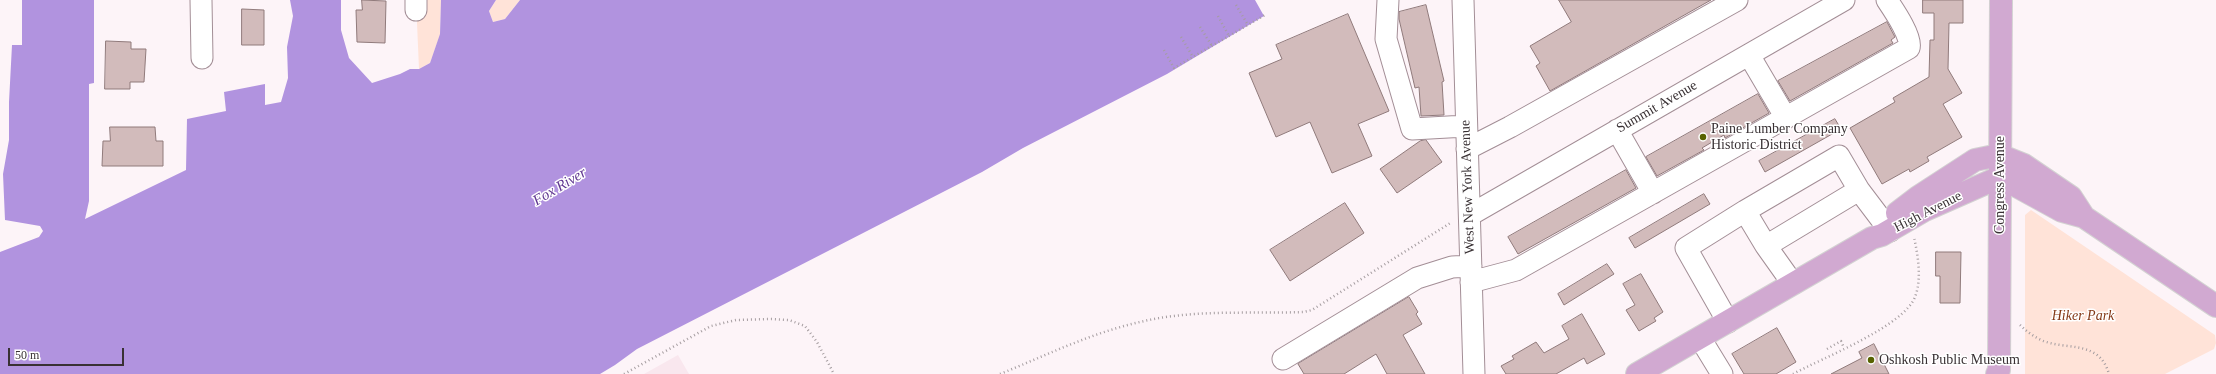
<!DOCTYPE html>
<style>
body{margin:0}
#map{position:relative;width:2216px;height:374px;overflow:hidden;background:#fdf4f8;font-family:"Times New Roman",serif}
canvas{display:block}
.scale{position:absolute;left:8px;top:348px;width:116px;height:18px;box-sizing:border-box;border:2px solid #393134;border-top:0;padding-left:5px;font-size:12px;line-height:14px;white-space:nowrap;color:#393134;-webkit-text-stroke:3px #fff;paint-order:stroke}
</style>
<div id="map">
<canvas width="2216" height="374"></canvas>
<div class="scale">50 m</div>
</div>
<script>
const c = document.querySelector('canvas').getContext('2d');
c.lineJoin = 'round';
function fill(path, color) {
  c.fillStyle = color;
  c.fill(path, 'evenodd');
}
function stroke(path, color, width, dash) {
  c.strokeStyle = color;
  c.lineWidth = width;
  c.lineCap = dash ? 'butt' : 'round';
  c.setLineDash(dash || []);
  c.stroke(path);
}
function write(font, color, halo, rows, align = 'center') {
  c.font = font + ' "Times New Roman",serif';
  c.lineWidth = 3;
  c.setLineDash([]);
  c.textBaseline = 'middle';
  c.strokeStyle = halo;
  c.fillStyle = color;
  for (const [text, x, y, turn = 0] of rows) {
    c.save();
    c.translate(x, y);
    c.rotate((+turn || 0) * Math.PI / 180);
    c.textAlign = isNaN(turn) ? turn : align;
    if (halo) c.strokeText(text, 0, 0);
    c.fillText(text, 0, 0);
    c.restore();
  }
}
fill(new Path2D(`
 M678 355 689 374H644Z`), '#f9e7ee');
fill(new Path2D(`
 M416 0H441L440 35 430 63 419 69Z
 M496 0H520L505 19 493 22 489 11Z
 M2031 210 2215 335 2216 343 2214 349 2165 374H2025V215Z`), '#ffe3d8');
fill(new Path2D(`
 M22 0H94V83L89 84V201L85 219 186 170 187 119 226 111 224 92 265 84V105L281 102 288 78 287 47 293 16 290 0H341V30L349 58 372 83 400 74 410 69H419L430 63 440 34 441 0H496L489 11 493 22 505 19 520 0H1255L1264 16 1167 74 1023 148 982 172 637 349 615 365 600 374H0V252L39 237 43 231 40 226 5 220 3 174 9 140V102L12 45H22Z`), '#b193df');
const building = new Path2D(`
 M362 0 386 1 385 43 357 42 356 10H362Z
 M1559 0H1711L1550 91 1536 66 1540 63 1530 46 1571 22Z
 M1923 0H1963V23H1949L1948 69 1962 93 1943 104 1962 137 1927 157 1929 161 1910 172 1909 169 1882 184 1850 128 1895 102 1893 98 1929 77 1930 40H1934V13H1923Z
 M1426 5 1444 81 1442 82 1444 115 1421 116 1419 87 1415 88 1399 19V12Z
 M242 9 264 10V45H242Z
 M1348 14 1389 111 1358 124 1372 156 1332 173 1310 122 1276 137 1249 73 1282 59 1276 45Z
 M1887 22 1895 37 1891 40 1893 43 1790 101 1778 81Z
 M106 41 131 42V49H146L144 82H130V89H105Z
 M1758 94 1769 113 1725 138 1724 135 1702 148 1704 150 1657 176 1646 157Z
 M1835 119 1841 129 1765 172 1759 161Z
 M110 127H155L156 141H163V166H102L103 141H110Z
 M1426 140 1442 162 1397 193 1380 169 1420 141Z
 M1626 170 1636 188 1518 254 1508 237Z
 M1704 194 1710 204 1635 248 1629 238Z
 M1345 203 1364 233 1290 281 1270 250Z
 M1936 252H1961L1960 303H1940V276H1936Z
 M1607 264 1614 274 1564 305 1558 294Z
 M1641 274 1663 312 1654 318 1656 321 1639 331 1626 310 1635 305 1623 284Z
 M1409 297 1418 312 1416 314 1422 324 1403 335 1425 374H1387L1376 354 1344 374H1304L1298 364Z
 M1582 314 1605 354 1587 364 1584 358 1556 374H1506L1501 366 1514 359 1512 356 1536 342 1544 353 1569 339 1562 326Z
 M1777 328 1796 362 1776 374H1744L1732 354Z
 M1874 344 1889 374H1831L1862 358 1859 352Z`);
fill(building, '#d2bbbb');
stroke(building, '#907a7b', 1);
const minor = new Path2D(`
 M201 0 202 58
 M416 0V10
 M1388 0 1386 39 1412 129 1466 126
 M1463 0 1474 374
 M1749 55 1786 118
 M1617 130 1653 193
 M1467 149 1510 127 1737 0
 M1859 190 1766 246 1745 211 1839 156 1859 190 1890 231
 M1470 215 1844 0
 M1766 246 1793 284
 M1471 282 1516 270 1909 48C1913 38 1893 9 1887 0
 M1728 322 1686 248 1745 211
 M1700 338 1722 374
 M1283 359 1417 278 1452 267 1471 266`);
const major = new Path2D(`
 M2000 177 2062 211 2084 217 2216 306
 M1897 213 1918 197 1975 160 1999 155 2024 165 2071 197 2084 217
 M1637 374 1872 238 1882 235 1925 210 2000 177
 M1997 374 1999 370 2001 0`);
stroke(minor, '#a38e96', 23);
stroke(major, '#d3d2d2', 24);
stroke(new Path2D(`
 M1236 5 1248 25
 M1218 16 1229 36
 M1200 27 1212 46
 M1181 37 1193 57
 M1164 50 1174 68 1265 15V13
 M2020 325C2026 331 2033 336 2041 340 2066 351 2099 339 2109 374
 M1827 349 1841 341 1844 348
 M624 374 711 326 736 320 771 319 789 320 805 326 817 342 834 374
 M1000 374C1047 355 1091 333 1140 322 1193 309 1250 314 1304 312L1312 310 1452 222
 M1793 374C1822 358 1903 327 1915 297 1922 279 1918 256 1914 237`), '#a59da0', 2.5, [1, 3]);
stroke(minor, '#fff', 21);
stroke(major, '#d1a9d1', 22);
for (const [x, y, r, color] of [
 [1703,137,4,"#576201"],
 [1871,360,4,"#576201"]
]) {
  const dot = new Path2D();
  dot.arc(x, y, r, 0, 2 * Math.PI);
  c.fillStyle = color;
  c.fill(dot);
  stroke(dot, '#fff', 1.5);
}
write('14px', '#393134', '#fff', [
 ["Summit Avenue",1657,107,-30],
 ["Congress Avenue",2000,185,-90],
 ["West New York Avenue",1468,187,-92],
 ["High Avenue",1928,212,-27]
]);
write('14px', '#393134', '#fff', [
 ["Paine Lumber Company",1711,129],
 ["Historic District",1711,145],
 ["Oshkosh Public Museum",1879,360]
], 'left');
write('italic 14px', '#843816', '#fff', [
 ["Hiker Park",2083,316]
]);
write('italic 15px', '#603791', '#fff', [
 ["Fox River",560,187,-31]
]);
</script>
